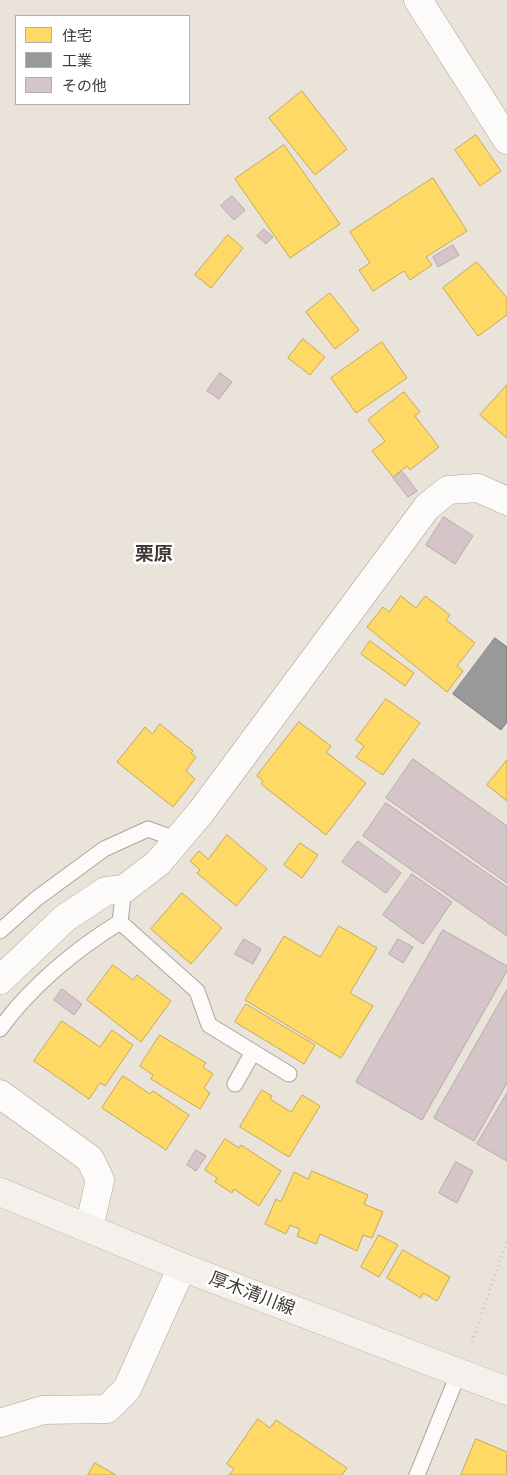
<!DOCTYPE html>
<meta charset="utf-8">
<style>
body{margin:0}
#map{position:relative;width:507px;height:1475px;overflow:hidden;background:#e9e3d9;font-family:Montserrat,"Noto Sans JP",sans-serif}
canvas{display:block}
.legend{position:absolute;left:15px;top:15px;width:175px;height:90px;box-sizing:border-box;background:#fff;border:1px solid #b2b0ae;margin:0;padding:6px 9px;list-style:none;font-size:15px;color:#3f3a34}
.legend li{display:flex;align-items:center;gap:10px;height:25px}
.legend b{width:25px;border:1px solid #b2b0ae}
</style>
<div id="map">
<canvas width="507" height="1475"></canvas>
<ul class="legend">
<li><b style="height:14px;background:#ffd966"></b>住宅</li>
<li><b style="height:14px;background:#999"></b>工業</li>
<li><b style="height:14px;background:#d5c5c8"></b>その他</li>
</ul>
</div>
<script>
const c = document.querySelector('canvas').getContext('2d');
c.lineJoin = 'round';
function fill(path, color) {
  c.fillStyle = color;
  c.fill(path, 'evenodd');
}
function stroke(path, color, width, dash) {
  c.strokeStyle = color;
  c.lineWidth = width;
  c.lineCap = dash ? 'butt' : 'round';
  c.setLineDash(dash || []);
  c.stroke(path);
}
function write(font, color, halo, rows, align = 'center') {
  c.font = font + ' Montserrat,"Noto Sans JP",sans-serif';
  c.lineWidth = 5;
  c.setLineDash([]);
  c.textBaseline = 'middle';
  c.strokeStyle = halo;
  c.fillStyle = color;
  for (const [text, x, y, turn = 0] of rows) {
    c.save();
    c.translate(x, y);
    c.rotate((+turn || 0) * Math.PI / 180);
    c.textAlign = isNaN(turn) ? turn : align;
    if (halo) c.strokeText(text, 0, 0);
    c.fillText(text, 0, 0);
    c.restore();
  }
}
const homes = new Path2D(`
 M302 91 347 149 315 175 269 118Z
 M476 135 501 171 480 186 455 150Z
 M284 145 340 224 290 258 235 179Z
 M433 178 467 231 426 257 432 265 410 280 404 271 373 291 359 270 370 263 350 232Z
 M228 235 243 248 211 288 195 275Z
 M477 262 507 298V315L478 336 443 288Z
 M330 293 359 330 335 349 306 312Z
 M303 339 325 357 310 375 288 358Z
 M382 342 407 378 356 413 331 378Z
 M507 385V438L480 415Z
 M404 392 420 412 415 416 439 447 410 470 407 466 393 477 372 451 385 441 368 420Z
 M401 596 416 608 425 596 450 615 446 620 475 643 457 666 463 671 447 692 367 627 383 607 389 612Z
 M370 641 414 673 405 686 361 654Z
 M386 699 420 723 383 775 356 757 364 746 356 740Z
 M299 722 331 746 326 752 366 783 326 835 261 784 263 781 257 776Z
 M160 724 193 751 191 753 196 757 186 771 195 779 173 807 117 762 145 727 152 734Z
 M507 760V801L487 785Z
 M227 835 267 869 236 906 197 873 200 870 190 861 199 851 208 859Z
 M300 843 318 855 302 878 284 865Z
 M182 893 222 928 191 964 151 929Z
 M339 926 377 948 350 993 373 1006 341 1058 245 1000 284 936 320 957Z
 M113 965 133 980 137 975 171 1001 141 1042 87 1000Z
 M246 1004 315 1045 304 1064 235 1022Z
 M62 1021 100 1047 112 1030 133 1045 105 1086 100 1083 89 1099 34 1061Z
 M160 1035 206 1063 203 1067 213 1074 204 1088 210 1093 200 1109 151 1079 153 1075 140 1066Z
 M123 1076 150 1094 153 1091 189 1115 166 1150 102 1108Z
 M262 1090 272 1096 270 1099 291 1112 302 1095 320 1106 289 1157 240 1127Z
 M225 1139 239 1148 241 1145 281 1171 259 1206 234 1189 232 1193 215 1182 217 1178 205 1170Z
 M312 1171 368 1195 364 1204 383 1212 372 1238 363 1235 357 1251 320 1234 316 1244 297 1236 300 1229 290 1225 286 1234 265 1224 276 1199 281 1202 294 1172 308 1179Z
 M379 1235 398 1245 379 1277 361 1267Z
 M403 1250 450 1277 437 1301 423 1293 421 1298 387 1278Z
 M258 1419 270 1428 276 1420 347 1468 342 1475H229L234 1469 227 1464Z
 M476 1439 507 1452 506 1475H461Z
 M95 1463 116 1475H88Z`);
fill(homes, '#ffd966');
stroke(homes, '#c5a957', 1);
const industry = new Path2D(`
 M495 638 507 647V722L501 730 453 694Z`);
fill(industry, '#999');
stroke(industry, '#7e7c7b', 1);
const building = new Path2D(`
 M232 196 245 210 234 220 221 206Z
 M264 229 273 237 266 244 257 236Z
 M453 245 459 255 438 267 433 257Z
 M220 373 232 382 219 399 207 391Z
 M402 471 417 491 408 497 393 478Z
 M444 517 473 536 455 564 426 545Z
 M413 759 507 826V883L386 798Z
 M386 803 507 887V936L363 836Z
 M358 841 401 873 386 893 342 862Z
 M412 874 452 902 423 944 383 915Z
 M443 930 507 966V971L422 1120 356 1082Z
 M244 939 261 949 253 964 235 954Z
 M398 939 413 947 403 963 389 954Z
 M62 989 82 1004 74 1015 54 1000Z
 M507 990V1083L474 1141 434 1118Z
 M507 1093V1161L477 1144Z
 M196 1150 206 1156 196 1171 187 1165Z
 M456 1162 473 1171 457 1203 439 1193Z`);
fill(building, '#d5c5c8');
stroke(building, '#b1aca9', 1);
const lane = new Path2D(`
 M124 889 120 922 197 991 209 1025 289 1074
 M0 931 36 899 104 849 148 829 178 840
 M0 1029C30 987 76 949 120 922
 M235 1084 253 1052
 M417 1475 459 1372`);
const street = new Path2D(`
 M418 0 507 140
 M0 980 65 918 106 891 124 889 158 863 201 812 427 507 448 490 478 488 507 501
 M0 1094 90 1159 100 1180 89 1228
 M0 1423 43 1410 107 1409 127 1389 182 1267`);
const primary = new Path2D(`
 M0 1192 182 1267 507 1391`);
stroke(lane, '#aba69e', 17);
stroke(street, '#aba69e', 29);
stroke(primary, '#c2bab0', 29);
stroke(new Path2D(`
 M472 1342 507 1240`), '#c7c5c2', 3, [1, 4]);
stroke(lane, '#fcfbf9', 15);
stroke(street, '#fcfbf9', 28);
stroke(primary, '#f4f1ec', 28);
write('18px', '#3f3a34', '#fff', [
 ["厚木清川線",252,1294,21]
]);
write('bold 19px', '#3f3a34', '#fff', [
 ["栗原",154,554]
]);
</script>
